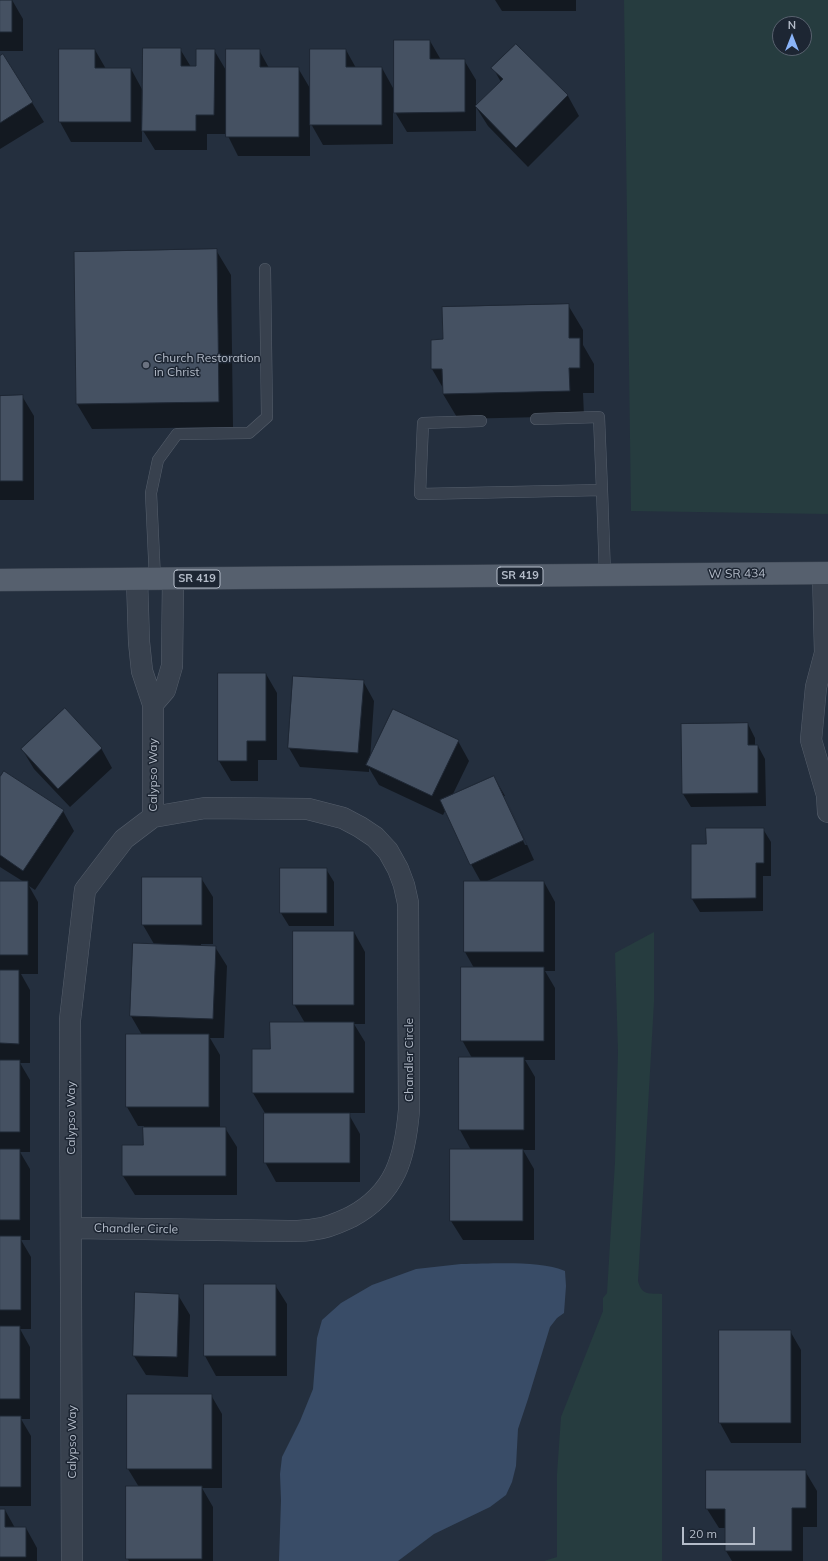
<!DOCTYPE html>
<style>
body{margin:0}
#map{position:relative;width:828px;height:1561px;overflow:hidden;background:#242f3e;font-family:Mulish,sans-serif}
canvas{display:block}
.north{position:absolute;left:772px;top:16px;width:40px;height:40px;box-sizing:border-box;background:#1d2633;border:1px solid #59626f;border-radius:50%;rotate:0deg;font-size:11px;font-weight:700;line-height:16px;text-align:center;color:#b4bcc9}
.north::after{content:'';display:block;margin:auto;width:14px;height:18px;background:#8ab4f8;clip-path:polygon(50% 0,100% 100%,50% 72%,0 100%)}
.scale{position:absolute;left:682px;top:1527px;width:73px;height:18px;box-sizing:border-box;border:2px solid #b4bcc9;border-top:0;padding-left:5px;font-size:12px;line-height:14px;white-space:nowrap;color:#b4bcc9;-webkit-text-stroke:3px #1d2633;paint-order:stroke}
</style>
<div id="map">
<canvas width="828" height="1561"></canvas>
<div class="north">N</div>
<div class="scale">20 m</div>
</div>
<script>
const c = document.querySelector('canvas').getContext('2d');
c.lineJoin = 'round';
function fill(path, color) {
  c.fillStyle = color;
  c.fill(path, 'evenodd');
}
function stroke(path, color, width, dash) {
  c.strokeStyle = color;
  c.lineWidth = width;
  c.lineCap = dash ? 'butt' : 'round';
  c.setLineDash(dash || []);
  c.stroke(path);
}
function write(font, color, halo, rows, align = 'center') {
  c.font = font + ' Mulish,sans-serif';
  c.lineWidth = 3;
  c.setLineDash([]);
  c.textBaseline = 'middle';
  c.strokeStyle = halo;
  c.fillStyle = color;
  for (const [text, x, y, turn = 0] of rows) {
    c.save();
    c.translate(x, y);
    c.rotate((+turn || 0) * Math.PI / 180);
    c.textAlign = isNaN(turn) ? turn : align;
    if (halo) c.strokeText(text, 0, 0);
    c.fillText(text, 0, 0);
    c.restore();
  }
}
fill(new Path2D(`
 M624 0H828V514L631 511ZM780 24H804V48H780Z
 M654 932V1002L638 1281C642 1296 649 1293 662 1294V1561H544L557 1557V1474L561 1417 603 1311V1298L607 1293 615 1162 618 1052 615 953Z`), '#263c3f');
fill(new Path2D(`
 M461 1264C491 1264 539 1260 565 1271L566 1286 564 1313 557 1318 550 1327 528 1399 518 1429 516 1466 512 1482 506 1495 490 1507 434 1534 398 1561H279L281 1500 280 1474 282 1457 300 1421 313 1389 317 1338 322 1320 341 1303 372 1285 416 1269Z`), '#394c67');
fill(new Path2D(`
 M0 0H12L23 19V51H0Z
 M495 0H576V11H502Z
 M430 41 441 60H464L476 80V131L407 132 395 112Z
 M516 45 568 96 579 116 528 167 488 126 476 107 501 82 493 68Z
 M180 49 191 67H197L214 50 227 72 259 50 269 68H298L311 90 346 50 356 68H382L393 88V144L323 145 310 122V156H238L227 134H207V150H155L142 129V142H71L60 122 95 50 106 69H131L143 91Z
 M3 56 44 122 0 149V57Z
 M216 250 231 275 233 427 92 429 77 404 75 253Z
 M568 305 583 330V345L594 364V393H583L584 416 458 419 443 394V388L432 369V341L444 340Z
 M22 396 34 416V500H0V397Z
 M219 674H266L277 693V760H258V781H231L219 761Z
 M363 681 374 701 370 760 458 741 469 761 452 796 494 777 505 796 534 860 485 882H544L555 902V971H545L555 988V1060H525L535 1077V1150H523L534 1169V1240H463L451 1221 471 1150 460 1130V1058H472L462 1040 474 968 465 952 481 882 471 864 446 809 443 815 379 785 369 768V772L300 767 289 748ZM502 796H505L527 845H525Z
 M748 724 755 738V746H758L765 759 766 806 691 807 683 794 682 725Z
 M101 748 112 768 70 807 34 769 22 749Z
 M0 778 63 811 74 831 35 890 29 886 38 902V974H21L30 990V1063H20L30 1080V1152H20L30 1169V1240H21L31 1257V1329H20L30 1347V1419H21L31 1436V1506H0V882H24L0 867Z
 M763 829 771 842V876H763V911L700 912 692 899V845H707Z
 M326 869 334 882V926H289L281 913Z
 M201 878 213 897V944H201V946L215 947 227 966 224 1038H210L220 1055V1128H225L237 1147V1195H135L123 1176 144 1146V1126H138L127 1107 142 1035 131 1016 154 944 143 925Z
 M354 932 365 952V1024H354L365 1042V1113H348L360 1134V1182H276L265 1162V1113L253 1093V1050H271L305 1023 294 1004Z
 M205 1285H275L287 1304V1376H216L205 1356Z
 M178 1295 190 1315 188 1377 146 1375 134 1356Z
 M720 1331H790L801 1350V1443H731L720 1423Z
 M211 1395 222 1414V1488H202L213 1507V1561H129L127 1558 139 1487 128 1469Z
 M805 1471 817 1491V1527H803V1561H732L726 1551V1528H719L707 1509Z
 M0 1510H5L15 1528H26L37 1548V1561H0Z`), '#0007');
const building = new Path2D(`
 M0 0H12V32H0Z
 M394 40H430V59H465V112L394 113Z
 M516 44 568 95 516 148 475 106 503 79 491 68Z
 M143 48H181V66H196V49H215L214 115H196V131H142Z
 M59 49H95V68H131V122H59Z
 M226 49H260V67H299V137H226Z
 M310 49H346V67H382V125H310Z
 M3 54 33 102 0 123V56Z
 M217 249 219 402 76 404 74 252Z
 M569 304V338H580V368H569L570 391 443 394 442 369H431V340L443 339 442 307Z
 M23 395V481H0V396Z
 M218 673H266V741H247V761H218Z
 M293 676 364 680 358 753 288 748Z
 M65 708 102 748 58 789 21 749Z
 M393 709 459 740 432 796 366 765Z
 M748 723V745H758V793L682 794 681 724Z
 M4 771 64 810 23 871 0 855V777Z
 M494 776 524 840 470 865 440 800Z
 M706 828H764V863H756V898L691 899V844H706Z
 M280 868H327V913H280Z
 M142 877H202V925H142Z
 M0 881H28V955H0Z
 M464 881H544V952H464Z
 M293 931H354V1005H293Z
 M133 943 216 946 213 1019 130 1016Z
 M461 967H544V1041H461Z
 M0 970H19V1044L0 1043Z
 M270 1022H354V1093H252V1049H270Z
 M126 1034H209V1107H126Z
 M459 1057H524V1130H459Z
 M0 1060H20V1132H0Z
 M264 1113H350V1163H264Z
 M143 1127H226V1176H122V1145H143Z
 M0 1149H20V1220H0Z
 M450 1149H523V1221H450Z
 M0 1236H21V1310H0Z
 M204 1284H276V1356H204Z
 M135 1292 179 1294 177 1357 133 1356Z
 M0 1326H20V1399H0Z
 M719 1330H791V1423H719Z
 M127 1394H212V1469H127Z
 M0 1416H21V1487H0Z
 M706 1470H806V1508H792V1551H725V1509H706Z
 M126 1486H202V1559H126Z
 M0 1509H5V1527H26V1557H0Z`);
fill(building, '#455162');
stroke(building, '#1f2835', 1);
const service = new Path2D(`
 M536 419 599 417 602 490
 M481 421 423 423 420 494 602 490 605 575
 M155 579 151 493 158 460 177 434 249 433 267 417 265 269`);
const minor = new Path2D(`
 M823 573 825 653 816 687 811 740 827 795 828 812
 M137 579 139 642 142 671 153 704V817
 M153 704 165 690 172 666 173 579
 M72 1228 289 1231C298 1231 307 1231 316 1229 328 1228 340 1222 351 1217 396 1193 405 1157 409 1110L408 903 404 885 398 869 388 851 375 837 360 827 343 818 308 809 205 808 153 817 124 839 85 890 70 1020 72 1561`);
const primary = new Path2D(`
 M0 580 828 573`);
stroke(service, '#565f6c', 12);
stroke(minor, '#565f6c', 22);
stroke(primary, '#414a57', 23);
stroke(service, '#38414e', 11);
stroke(minor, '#38414e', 21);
stroke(primary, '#56606e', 22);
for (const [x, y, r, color] of [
 [146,365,4,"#6b7280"]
]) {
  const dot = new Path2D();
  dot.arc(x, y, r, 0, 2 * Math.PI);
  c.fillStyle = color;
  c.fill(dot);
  stroke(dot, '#1d2633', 1.5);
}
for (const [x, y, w] of [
 [520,576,46],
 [197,579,46]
]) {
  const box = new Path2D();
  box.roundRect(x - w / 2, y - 9, w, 18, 3);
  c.fillStyle = '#1d2633';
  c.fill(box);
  stroke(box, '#b4bcc9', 1);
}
write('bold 11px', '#b4bcc9', null, [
 ["SR 419",520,576],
 ["SR 419",197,579]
]);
write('12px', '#b4bcc9', '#1d2633', [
 ["Church Restoration",154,358],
 ["in Christ",154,372]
], 'left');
write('12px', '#b4bcc9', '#1d2633', [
 ["W SR 434",737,574,-1],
 ["Calypso Way",153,775,-90],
 ["Chandler Circle",409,1060,-90],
 ["Calypso Way",71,1118,-90],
 ["Chandler Circle",136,1229,1],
 ["Calypso Way",72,1442,-90]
]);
</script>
